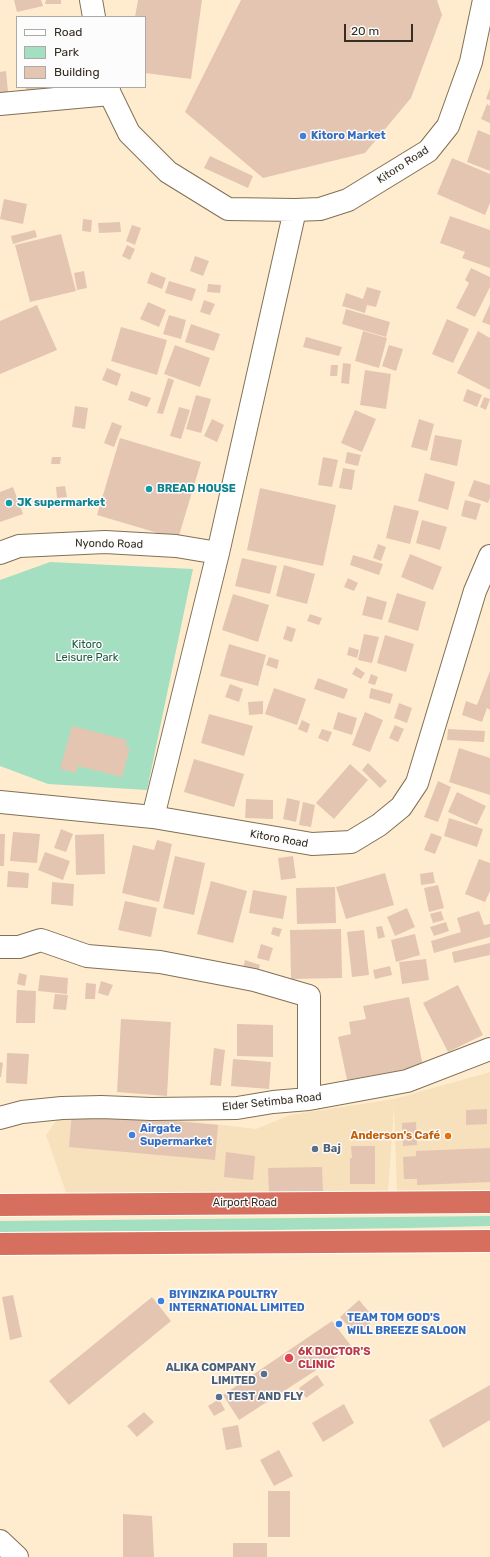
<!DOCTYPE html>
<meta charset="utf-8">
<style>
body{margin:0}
#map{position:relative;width:490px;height:1557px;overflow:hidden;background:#ffecce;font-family:Rubik,sans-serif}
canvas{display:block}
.legend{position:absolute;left:16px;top:16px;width:130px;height:72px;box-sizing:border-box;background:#fcfcfc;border:1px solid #acaaa5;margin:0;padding:5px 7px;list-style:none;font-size:12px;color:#352e22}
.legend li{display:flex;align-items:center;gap:8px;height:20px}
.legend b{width:20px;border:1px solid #acaaa5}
.scale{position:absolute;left:344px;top:24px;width:69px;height:18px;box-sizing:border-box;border:2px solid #352e22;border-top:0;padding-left:5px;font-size:12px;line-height:14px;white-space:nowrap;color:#352e22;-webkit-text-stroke:3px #fcfcfc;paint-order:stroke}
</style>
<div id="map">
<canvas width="490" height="1557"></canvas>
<ul class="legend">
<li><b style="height:5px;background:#fff"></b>Road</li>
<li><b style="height:11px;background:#a4dfc2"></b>Park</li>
<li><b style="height:11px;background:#e4c5b1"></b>Building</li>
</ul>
<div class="scale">20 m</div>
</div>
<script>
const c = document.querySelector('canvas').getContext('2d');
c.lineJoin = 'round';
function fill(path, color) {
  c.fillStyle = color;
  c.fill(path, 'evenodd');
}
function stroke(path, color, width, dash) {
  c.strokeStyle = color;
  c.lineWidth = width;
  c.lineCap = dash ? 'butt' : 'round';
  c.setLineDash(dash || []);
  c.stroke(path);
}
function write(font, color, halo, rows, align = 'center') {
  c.font = font + ' Rubik,sans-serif';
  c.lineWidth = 3;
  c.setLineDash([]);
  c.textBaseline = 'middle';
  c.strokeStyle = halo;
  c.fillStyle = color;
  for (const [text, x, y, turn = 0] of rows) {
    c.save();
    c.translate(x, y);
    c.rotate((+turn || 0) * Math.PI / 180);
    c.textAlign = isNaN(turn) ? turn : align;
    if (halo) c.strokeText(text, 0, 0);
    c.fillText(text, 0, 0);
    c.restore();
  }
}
fill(new Path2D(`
 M490 1072V1193H397L394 1106 388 1193 70 1204 46 1135 67 1106 256 1129 290 1115 394 1099Z`), '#f7e0bc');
fill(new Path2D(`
 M50 562 193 569 147 790 48 784 0 766V580Z
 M490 1216V1226L408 1228 268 1230 0 1232V1221Z`), '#a4dfc2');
fill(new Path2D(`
 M14 0H41L43 6 17 12Z
 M46 0H61V4H45Z
 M138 0H202L191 79 145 73V17H135Z
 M241 0H437L442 15 411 98 365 153 263 178 185 112Z
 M6 71 8 92 0 93V72Z
 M26 87H51V88L26 92Z
 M490 88V100L486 99Z
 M487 104 490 106V123L481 119Z
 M478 130 490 135V171L467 162Z
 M210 156 253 176 248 188 204 168Z
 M452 158 490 174V203L485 215 437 194Z
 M4 199 27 204 23 224 0 219Z
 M450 216 490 230V268L462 258 465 252 440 243Z
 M83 219 92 220 91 232 82 231Z
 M120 222 121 232 99 233 98 223Z
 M132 225 141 228 135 245 126 241Z
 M35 230 37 237 13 244 11 236Z
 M61 234 76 291 30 302 15 245Z
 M127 245 135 249 130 260 122 256Z
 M195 256 209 261 203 276 190 271Z
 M471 268 490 277V287L475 317 456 308 469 283 465 280Z
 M84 271 87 288 77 290 74 273Z
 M151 272 166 278 162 289 147 283Z
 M169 281 196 289 192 301 165 293Z
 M208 284 221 285 220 293 207 292Z
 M367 287 381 291 376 307 367 305 365 313 342 306 346 293 363 299Z
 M204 300 215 304 210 315 200 312Z
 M148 302 166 310 159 327 140 319Z
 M490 304V325L482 322Z
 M37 305 57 350 0 374V321Z
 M346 309 390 322 386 337 342 324Z
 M169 315 186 320 181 339 163 334Z
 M447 319 469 329 453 363 432 354Z
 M191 324 220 334 214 351 185 342Z
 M121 327 167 340 157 375 111 361Z
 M363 331 387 338 379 368 355 361Z
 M478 331 490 338V390L457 373Z
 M306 337 342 347 339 356 303 347Z
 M175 345 210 358 200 387 164 374Z
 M389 345 403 349 396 371 382 366Z
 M343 363 351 364 349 384 341 383Z
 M331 365H338L337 376H330Z
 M107 368 121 374 117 386 102 380Z
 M365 370 391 374 386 409 360 405Z
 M168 378 174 380 163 414 157 413Z
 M467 389 482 395 477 407 463 401Z
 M131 391 151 398 147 407 128 400Z
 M196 395 211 399 201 433 186 429Z
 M484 397 490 399 486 410 480 407Z
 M75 406 88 408 85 429 72 427Z
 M179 407 190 410 181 439 170 436Z
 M355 410 376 419 362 452 341 443Z
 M212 419 224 425 217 442 204 436Z
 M419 419 434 424 427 451 411 447Z
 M112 422 122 426 114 447 104 443Z
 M435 435 462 440 457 466 430 460Z
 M120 438 201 462 178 539 97 515Z
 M347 452 361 455 358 466 345 463Z
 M52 457H61L60 464H51Z
 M323 457 338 460 332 487 318 485Z
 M343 468 355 470 352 490 339 488Z
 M425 473 455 482 448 510 418 501Z
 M474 480 490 485V498L488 503 468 496Z
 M65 486 67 497 57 498 56 487Z
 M13 487 23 514 0 522V492Z
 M260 488 336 505 323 566 247 550Z
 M465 500 481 504 476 520 461 516Z
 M394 505 419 511 410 544 386 538Z
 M422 520 447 527 440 550 416 543Z
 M378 544 386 547 381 561 373 558Z
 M410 554 442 567 433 590 401 577Z
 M353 555 383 564 379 575 350 565Z
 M242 558 277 566 270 594 235 586Z
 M284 565 315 574 307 604 276 596Z
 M348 578 358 583 354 591 344 587Z
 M397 593 426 602 418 631 388 622Z
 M233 594 269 605 258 642 222 630Z
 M367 596 387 602 382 620 362 615Z
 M310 614 322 618 319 625 307 621Z
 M287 626 296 629 292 642 283 639Z
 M364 634 379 637 372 663 358 660Z
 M385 635 414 644 406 672 377 663Z
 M229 644 266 655 258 686 220 676Z
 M349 647 359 650 357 658 347 655Z
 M269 657 279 660 277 669 266 665Z
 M356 667 365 673 361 679 352 674Z
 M490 671V710L487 708 482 722 462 715 466 701 477 705Z
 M371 674 378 677 375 685 368 683Z
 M318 678 348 689 344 699 314 689Z
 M230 684 243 689 239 702 225 697Z
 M274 688 306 699 297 725 265 714Z
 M371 688 393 694 390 704 369 698Z
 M263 701V714L249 715 248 702Z
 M399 703 412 708 407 723 394 718Z
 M338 712 357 718 352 735 333 729Z
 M365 712 383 720 370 752 352 745Z
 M209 714 253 726 244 756 201 743Z
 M302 720 310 724 307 733 298 729Z
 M395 725 404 729 398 742 389 738Z
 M72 726 127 740 126 747 130 748 122 777 78 766 76 773 60 769Z
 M322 729 332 732 328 742 318 738Z
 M448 729 485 731 484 742 447 740Z
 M459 748 490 758V795L449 782Z
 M194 759 244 774 234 807 184 792Z
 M368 763 387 781 380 788 362 770Z
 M350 764 368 780 334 819 316 803Z
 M438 781 451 787 438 822 424 817Z
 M457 792 486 806 477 825 448 812Z
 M287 798 300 801 296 822 283 819Z
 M246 799 273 800V819L245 818Z
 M303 802 315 805 311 827 299 825Z
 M449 818 483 829 477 847 444 836Z
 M61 829 73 834 66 852 54 848Z
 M13 832 40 834 37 863 10 861Z
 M431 833 442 837 435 854 424 850Z
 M0 834H5L4 866H0Z
 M104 834 105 874 76 875 75 835Z
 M157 840 172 844 159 902 122 893 133 845 154 850Z
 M45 852 70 861 63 880 38 870Z
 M175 856 205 863 194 915 163 908Z
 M293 856 296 878 281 880 278 858Z
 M479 859 490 863V891L485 902 465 894Z
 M8 871 29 873 28 888 7 887Z
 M433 872 435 883 421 885 420 874Z
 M385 873 394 905 346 919 336 887Z
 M211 881 247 891 233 943 197 934Z
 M52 882 74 884 73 906 51 904Z
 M438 885 444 908 429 912 424 888Z
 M335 887 336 923 297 924 296 888Z
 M253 890 287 896 283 919 249 913Z
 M125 901 157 908 151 937 118 930Z
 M407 908 415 927 395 936 387 917Z
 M441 911 444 920 433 923 430 914Z
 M479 911 484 925 490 924V937L434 953 431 941 461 932 457 918Z
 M446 922 449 931 434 936 430 927Z
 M382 926 385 937 378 939 376 927Z
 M273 927 282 929 279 937 271 934Z
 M341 929 342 978 291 979 290 930Z
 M364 930 369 975 352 977 347 932Z
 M415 934 420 955 396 962 391 940Z
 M490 943V955L454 963 452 952Z
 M261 944 273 948 269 961 257 958Z
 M426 959 429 980 402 984 399 962Z
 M245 960 260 965 258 972 243 968Z
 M390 966 392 975 375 979 373 970Z
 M19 973 27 975 25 986 17 984Z
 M40 975 68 978 67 994 38 991Z
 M101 981 113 985 108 996 98 993Z
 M86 983 96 984 95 999H85Z
 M458 985 483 1035 448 1052 423 1003Z
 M17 990 36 991 35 1023H16Z
 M55 994 68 995 66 1010 53 1009Z
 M409 997 423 1066 347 1080 338 1037 351 1034 349 1022 366 1019 363 1006Z
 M121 1019 171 1022 167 1096 117 1092Z
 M237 1024 273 1025V1057L237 1056Z
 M214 1048 225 1050 221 1086 210 1085Z
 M7 1053 29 1054 27 1084 6 1083Z
 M233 1059 271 1062 269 1089 231 1086Z
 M0 1062 3 1063 1 1077H0Z
 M487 1109V1124L466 1125V1110Z
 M72 1112 218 1125 215 1160 69 1147Z
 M416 1122 417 1145 403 1146 402 1123Z
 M351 1146H375V1184H350V1158H352Z
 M490 1148V1182L417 1185V1179H404L403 1157 416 1156V1151Z
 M226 1152 255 1156 253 1180 224 1177Z
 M322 1167 323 1193 269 1194 268 1168Z
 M13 1295 22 1337 10 1340 2 1297Z
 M152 1297 171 1321 69 1405 49 1381Z
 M359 1300 375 1319 356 1335 340 1317Z
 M332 1321 352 1347 239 1420 223 1395Z
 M317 1375 324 1385 306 1398 299 1388Z
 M490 1385V1420L443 1448 429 1420Z
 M219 1399 225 1410 214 1416 208 1406Z
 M344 1404 354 1423 323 1442 312 1423Z
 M144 1412 154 1422 137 1437 127 1426Z
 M238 1425 242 1447 226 1450 222 1428Z
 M279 1450 293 1476 274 1486 260 1460Z
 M268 1491H290V1537H268Z
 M123 1514 152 1516 154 1557H123Z
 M233 1543H267V1557H233Z`), '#e4c5b1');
const minor = new Path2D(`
 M91 0 94 17
 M108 87 110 94 129 133 168 172 228 209 295 210 320 209 348 200 428 151 448 126 471 62 484 0
 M0 104 110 94
 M0 553 19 546 105 542 176 546 218 553
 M0 802 153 817 312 844 351 842 379 825 401 807 417 783 475 591 490 556
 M153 817 218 553 295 210
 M0 947H19L41 940 87 956 160 962 254 980 309 996V1099
 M0 1118 22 1112 62 1108 101 1107 151 1109 237 1108 273 1102 309 1099 407 1081 490 1049
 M0 1541 17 1557`);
const highway = new Path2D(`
 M0 1205 490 1202
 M0 1244 490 1241`);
stroke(minor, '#807055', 24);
stroke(highway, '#fff', 24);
stroke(minor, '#fff', 22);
stroke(highway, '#d76f5f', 22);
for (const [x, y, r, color] of [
 [303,136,4,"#3f7fe0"],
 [149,489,4,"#0f9aa8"],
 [9,503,4,"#0f9aa8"],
 [132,1135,4,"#3f7fe0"],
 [448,1136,4,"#e8710a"],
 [315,1149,4,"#5c6f8a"],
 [161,1301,4,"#3f7fe0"],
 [339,1324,4,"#3f7fe0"],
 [289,1358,5,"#e0444e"],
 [264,1374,4,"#5c6f8a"],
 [219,1397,4,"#5c6f8a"]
]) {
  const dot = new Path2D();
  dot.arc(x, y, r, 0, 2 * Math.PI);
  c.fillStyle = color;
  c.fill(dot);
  stroke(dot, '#fcfcfc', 1.5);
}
write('bold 11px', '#366cbe', '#fcfcfc', [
 ["Kitoro Market",311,136],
 ["Airgate",140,1129],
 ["Supermarket",140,1142],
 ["BIYINZIKA POULTRY",169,1295],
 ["INTERNATIONAL LIMITED",169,1308],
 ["TEAM TOM GOD'S",347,1318],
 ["WILL BREEZE SALOON",347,1331]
], 'left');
write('11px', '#352e22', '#fcfcfc', [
 ["Kitoro Road",403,165,-33],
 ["Nyondo Road",109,544,1],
 ["Kitoro Road",279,839,10],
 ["Elder Setimba Road",272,1102,-6],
 ["Airport Road",245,1203]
]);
write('bold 11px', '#0d838f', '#fcfcfc', [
 ["BREAD HOUSE",157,489],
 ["JK supermarket",17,503]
], 'left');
write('11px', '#1a5840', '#fcfcfc', [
 ["Kitoro",87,645],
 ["Leisure Park",87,658]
]);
write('bold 11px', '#c56008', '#fcfcfc', [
 ["Anderson's Café",440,1136]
], 'right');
write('bold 11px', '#4e5e75', '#fcfcfc', [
 ["Baj",323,1149],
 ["ALIKA COMPANY",256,1368,"right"],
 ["LIMITED",256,1381,"right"],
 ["TEST AND FLY",227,1397]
], 'left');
write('bold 11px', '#be3a42', '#fcfcfc', [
 ["6K DOCTOR'S",298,1352],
 ["CLINIC",298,1365]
], 'left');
</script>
